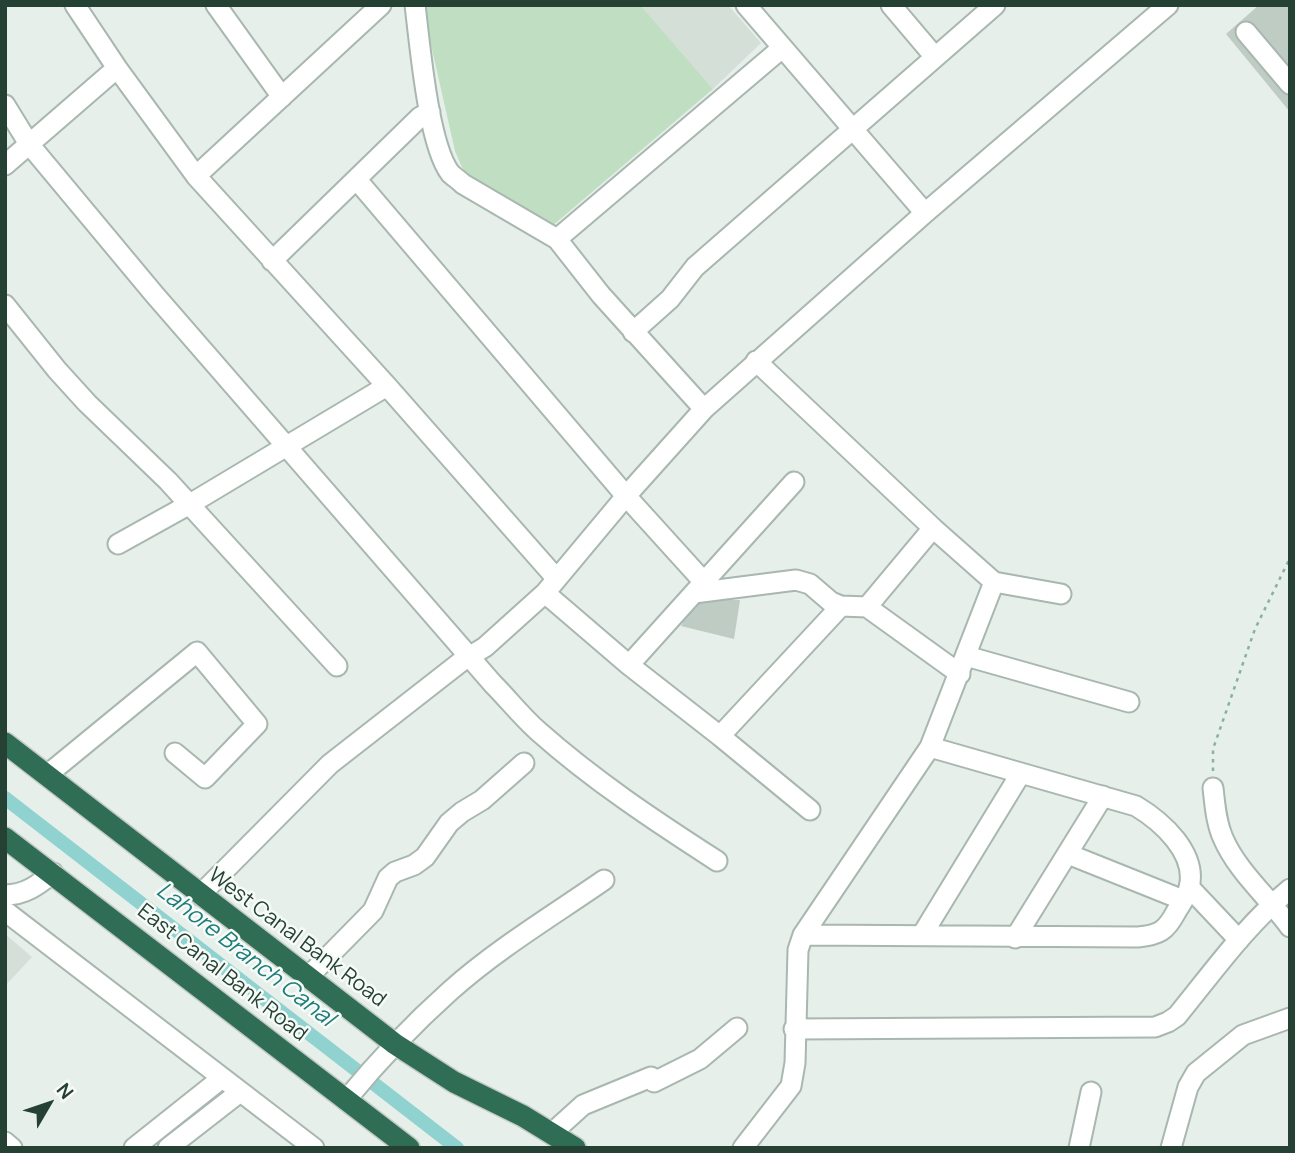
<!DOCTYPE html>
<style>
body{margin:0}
#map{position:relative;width:1295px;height:1153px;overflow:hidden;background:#e6efe9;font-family:Manrope,sans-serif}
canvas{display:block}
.frame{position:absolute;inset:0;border:7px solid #254134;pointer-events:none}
.north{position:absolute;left:14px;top:1069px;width:70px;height:70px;-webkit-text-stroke:5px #f7fbf8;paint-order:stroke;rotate:51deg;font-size:19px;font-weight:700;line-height:28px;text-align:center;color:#254134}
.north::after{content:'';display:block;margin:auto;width:24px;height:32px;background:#254134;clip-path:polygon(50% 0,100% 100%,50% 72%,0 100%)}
</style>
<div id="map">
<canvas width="1295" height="1153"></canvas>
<div class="frame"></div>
<div class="north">N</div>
</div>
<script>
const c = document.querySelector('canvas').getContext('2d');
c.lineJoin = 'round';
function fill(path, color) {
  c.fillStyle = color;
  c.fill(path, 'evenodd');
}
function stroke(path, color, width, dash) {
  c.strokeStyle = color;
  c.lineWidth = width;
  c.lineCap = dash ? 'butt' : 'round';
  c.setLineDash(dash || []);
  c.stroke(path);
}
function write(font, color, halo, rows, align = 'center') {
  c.font = font + ' Manrope,sans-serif';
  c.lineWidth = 5;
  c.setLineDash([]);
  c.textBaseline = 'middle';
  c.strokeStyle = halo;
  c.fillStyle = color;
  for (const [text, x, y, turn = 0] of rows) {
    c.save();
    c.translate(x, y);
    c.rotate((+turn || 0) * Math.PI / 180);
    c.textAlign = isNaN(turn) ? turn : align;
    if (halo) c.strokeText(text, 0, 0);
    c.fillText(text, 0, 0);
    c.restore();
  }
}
fill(new Path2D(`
 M639 5H728L761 43 713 89Z
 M5 934 32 957 5 986Z`), '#d4dfd8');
fill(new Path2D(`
 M422 5H640L713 89 551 227C523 212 490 199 469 176 462 170 459 160 455 151Z`), '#c0dfc2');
stroke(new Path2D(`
 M5 798 457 1148`), '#8fd2cf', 14);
fill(new Path2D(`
 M1259 5H1290V112L1226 34Z
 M695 600H740L734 639 681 626Z`), '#beccc4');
const minor = new Path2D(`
 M75 5 117 68 196 176 387 386 556 578
 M216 5 282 97
 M415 5C420 45 428 143 450 173 454 177 459 180 463 184L557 239 601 295 704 409
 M746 5 925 213
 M891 5 935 57
 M1246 32 1290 84
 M5 105 29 144 154 294 493 684C508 699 522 717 538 731 593 780 655 821 717 861
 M5 165 117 68
 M196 176 381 5
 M357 180 626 496 703 581
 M557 239 782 48
 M272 261 420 117 430 112
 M5 305 57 370 87 403 168 481 337 666
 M633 332 670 299 695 267 995 5
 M756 361 933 528 867 607
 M933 528 994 582 1061 594
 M118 544 190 504 387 386
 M545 593 629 665 720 736 841 606
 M694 593 796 580 810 584 831 602 841 606 867 607 960 674
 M966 656 1129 702
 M629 665 794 482
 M720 736 810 810
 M47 775 197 652 257 724 205 778 175 753
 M1213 788C1215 805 1216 822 1223 838 1237 871 1269 898 1290 927
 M1068 854 1183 900
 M1189 887 1239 940
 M5 895C25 895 38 885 53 873
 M200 895 330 764 462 661 485 647 545 593 626 496 704 409 925 213 1168 5
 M5 911 314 1148
 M803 935 1138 937C1159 935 1166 931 1176 912 1180 905 1187 896 1189 888 1198 853 1161 821 1136 806L930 747
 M922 935 1021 773
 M1015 938 1103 796
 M307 978 373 911 388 878 395 872 414 865 425 857 449 823 462 812 482 800 524 763
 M794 1029 1155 1027 1168 1022 1177 1016C1213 972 1246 925 1290 889
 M346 1100C378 1061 413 1024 450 991 497 949 552 916 604 880
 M552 1133 583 1105 651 1077 654 1082 700 1059 737 1028
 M5 1142 12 1148
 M134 1148 222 1078
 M168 1148 240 1092
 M743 1148 791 1086 795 1063 798 950 803 935 930 747 994 582
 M1079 1148 1091 1092
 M1171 1148 1188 1087 1196 1073 1243 1035 1290 1018`);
const highway = new Path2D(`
 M5 743 395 1044 454 1082 523 1116 575 1148
 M5 838 409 1148`);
stroke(minor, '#a8b7af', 23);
stroke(highway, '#c2cac6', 24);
stroke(new Path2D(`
 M1213 771V749L1255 629 1290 558`), '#87b29c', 2.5, [3.5, 5]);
stroke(minor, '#fff', 19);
stroke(highway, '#306d55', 21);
write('21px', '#254134', '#f7fbf8', [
 ["West Canal Bank Road",297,938,37],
 ["East Canal Bank Road",222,973,38]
]);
write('italic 23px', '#1e7d7a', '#f7fbf8', [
 ["Lahore Branch Canal",245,955,38]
]);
</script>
